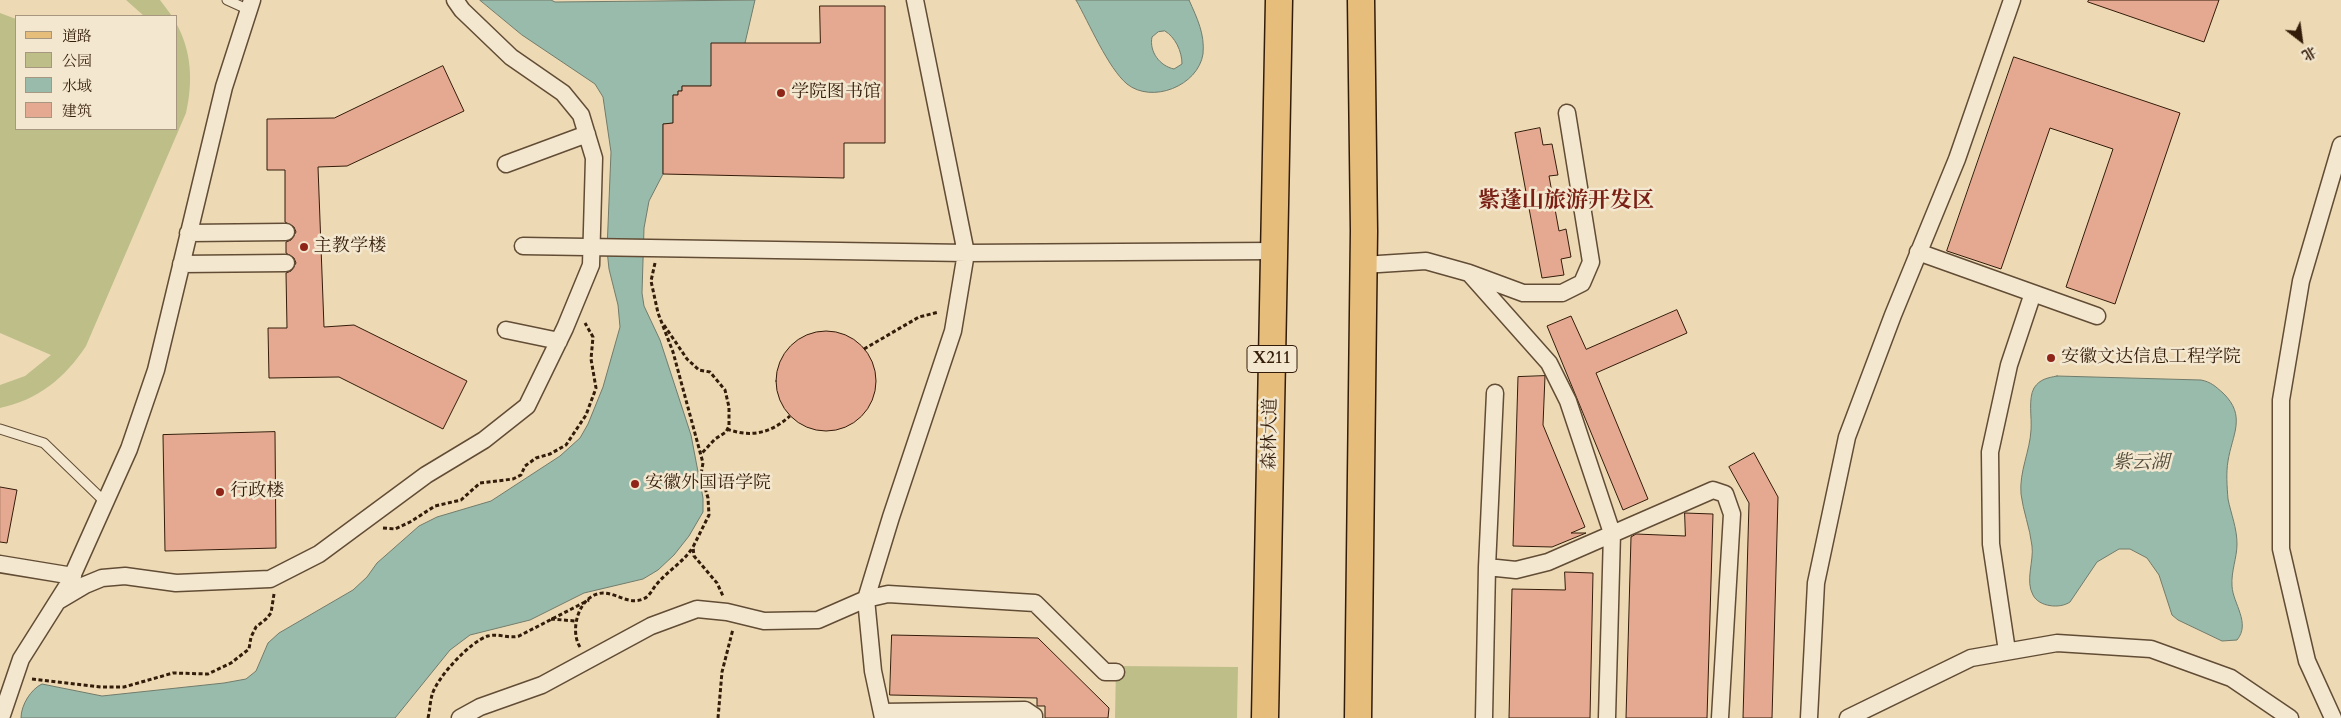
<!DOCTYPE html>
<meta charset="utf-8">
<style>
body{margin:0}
#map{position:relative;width:2341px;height:718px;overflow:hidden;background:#eddab5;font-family:Cardo,"Noto Serif SC",serif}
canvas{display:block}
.legend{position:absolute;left:15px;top:15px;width:162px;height:115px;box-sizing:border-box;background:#f3e7cf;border:1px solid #a79680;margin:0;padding:6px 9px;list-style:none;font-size:15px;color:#341c0a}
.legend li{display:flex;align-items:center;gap:10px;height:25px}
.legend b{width:25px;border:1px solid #a79680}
.north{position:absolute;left:2276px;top:15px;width:50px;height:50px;-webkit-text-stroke:4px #f3e7cf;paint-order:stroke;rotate:150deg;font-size:14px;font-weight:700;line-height:20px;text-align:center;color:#341c0a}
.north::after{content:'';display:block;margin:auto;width:18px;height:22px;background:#341c0a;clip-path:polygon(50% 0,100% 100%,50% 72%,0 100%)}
</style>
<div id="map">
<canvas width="2341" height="718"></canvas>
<ul class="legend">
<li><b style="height:6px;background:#e6bd7a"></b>道路</li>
<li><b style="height:14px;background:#bebe89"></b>公园</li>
<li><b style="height:14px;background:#99bbab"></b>水域</li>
<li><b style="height:14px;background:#e4a990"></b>建筑</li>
</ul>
<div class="north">北</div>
</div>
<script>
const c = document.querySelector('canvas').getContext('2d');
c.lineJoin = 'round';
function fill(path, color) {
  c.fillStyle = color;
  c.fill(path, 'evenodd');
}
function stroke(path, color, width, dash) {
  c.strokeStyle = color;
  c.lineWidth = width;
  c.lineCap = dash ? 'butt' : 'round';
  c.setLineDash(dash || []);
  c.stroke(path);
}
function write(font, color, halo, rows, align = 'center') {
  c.font = font + ' Cardo,"Noto Serif SC",serif';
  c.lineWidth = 5;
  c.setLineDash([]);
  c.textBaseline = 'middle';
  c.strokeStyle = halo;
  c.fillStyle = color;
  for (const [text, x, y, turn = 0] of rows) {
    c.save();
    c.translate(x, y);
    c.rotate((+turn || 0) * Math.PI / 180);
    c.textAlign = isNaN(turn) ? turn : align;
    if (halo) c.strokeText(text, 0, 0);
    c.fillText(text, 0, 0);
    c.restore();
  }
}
fill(new Path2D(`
 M126 0H160L172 16H144Z
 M0 13 16 19V129H176V23C192 51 193 83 186 113L86 346C65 378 38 400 0 408V385L25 376 51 355 0 333Z
 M1116 666 1238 667 1237 718H1115Z`), '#bebe89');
const water = new Path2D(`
 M480 0H551L555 2 755 0 745 43 711 86H682V91H678V95H673V123L663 124V174L649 201 644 228 642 293 644 306 660 340 691 435 703 498V512L689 536 674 555 658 570 643 579 584 593 530 620 470 635 450 650 395 718H21C21 705 31 689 42 684L102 696 224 683 246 679 256 671 268 643 279 633 353 590 367 577 377 563 419 526 437 517 491 501 560 456 580 438 588 424 603 387 620 327 618 305 609 269 607 250 611 152 603 97 595 84 522 35Z
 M1076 0H1189C1197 18 1205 34 1203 54 1198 86 1152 104 1127 84 1108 68 1089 23 1076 0ZM1165 31C1175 37 1182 51 1182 64L1174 69C1160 66 1149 52 1152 37L1158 32Z
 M2057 376 2201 380C2211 382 2215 386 2223 393 2247 416 2232 435 2228 461 2226 473 2227 486 2228 499 2231 514 2237 528 2237 544 2237 558 2231 571 2232 586 2233 604 2251 623 2237 640L2222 641 2178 620 2172 615 2159 575 2147 558 2130 549H2119L2097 562 2070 602C2060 609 2039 607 2033 595 2025 581 2034 561 2032 546 2030 528 2023 511 2021 494 2019 472 2030 451 2031 430 2032 417 2028 399 2034 388 2040 379 2047 378 2057 376Z`);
fill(water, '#99bbab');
stroke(water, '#717b6b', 1);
const building = new Path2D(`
 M2089 0H2219L2204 42 2088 2Z
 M820 6H885V143H844V178L663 174V124L673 123V95H678V91H682V86H711V43H820Z
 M2014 57 2180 113 2115 304 2066 287 2113 149 2050 128 2001 269 1947 251Z
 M443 66 464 111 347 166 318 167 324 327 354 325 467 381 443 429 339 377 269 378 268 328H287L286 273 291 271 296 263 294 258 286 253V242L291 240 296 232 294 227 285 222V170H267V119L334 118Z
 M1540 128 1543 145 1552 144 1558 175 1549 176 1559 231 1566 229 1571 257 1561 259 1564 275 1542 278 1515 133Z
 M1677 310 1687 333 1596 373 1648 499 1623 510 1547 326 1571 316 1586 349Z
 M776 381a50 50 0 1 1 100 0a50 50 0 1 1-100 0Z
 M1545 376 1543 425 1585 527 1571 533H1586L1552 547 1513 546 1518 377Z
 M275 432 276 548 165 551 163 435Z
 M1754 453 1778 497 1772 718H1743L1749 503 1729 467Z
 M0 487 17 490 7 543 0 542Z
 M1685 513 1713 514 1707 718H1626L1631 537 1636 534 1685 536Z
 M1565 572 1593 573 1590 718H1509L1512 589 1565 590Z
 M892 635 1038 638 1109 708 1108 718H1045V706H1037V698L890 695Z`);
fill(building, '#e4a990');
stroke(building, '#341c0a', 1);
const service = new Path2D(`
 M227 0 249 10
 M0 429 44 443 105 502`);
const minor = new Path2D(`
 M506 164 587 134
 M188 233 286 232
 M523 246 966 253 1274 251
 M1918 252 2097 316
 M181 264 286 263
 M1363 265 1426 261 1469 273 1523 293H1562L1582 283 1591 262 1567 113
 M1469 273 1549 363 1568 401 1612 533 1607 718
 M506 330 559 341
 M0 564 73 576
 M1487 567 1516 570 1548 562 1713 490 1725 494 1732 514 1720 718
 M58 601 85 585 102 578 125 576 176 583 270 579 319 554 426 475 484 440 527 406 565 328 591 265 594 158 581 115 563 93 511 57 462 10 455 0
 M2007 651 1991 544 1990 452 2009 365 2033 293
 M882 712 1025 710 1034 716V718
 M1 718 21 659 69 583 129 449 156 370 224 87 252 0
 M460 718 480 707 542 685 651 626 697 609 727 612 764 621 818 620 866 599 888 594 1035 603 1105 672H1116
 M883 718 873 671 866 599 891 517 953 331 966 253 915 0
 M1484 718 1487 567 1495 393
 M1809 718 1816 583 1847 437 1893 315 1957 159 2012 0
 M1848 718 1971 658 2057 643 2151 649 2231 678 2290 718
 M2333 718 2307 661 2281 549V400L2301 281 2341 145`);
const primary = new Path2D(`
 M1265 718 1279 0
 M1358 718 1364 231 1361 0`);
stroke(service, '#624c35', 11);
stroke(minor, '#624c35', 19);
stroke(primary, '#341c0a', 29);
stroke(new Path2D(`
 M655 263 651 281 658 313 673 352 703 463 701 474 708 498 709 515 693 547 694 556 717 583 723 596
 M664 325 687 359 699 370 710 372 725 390 729 407V426L726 432 715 439 702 453
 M864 349 919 317 939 312
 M727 429C751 438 771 433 790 416
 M383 528 395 529 410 522 435 506 461 500 480 483 513 479 521 475 525 466 536 458 550 454 566 445 586 415 596 388 591 359 593 337 585 323
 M551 619 575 621
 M580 647C569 630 579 594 603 593 617 593 628 605 643 599 649 597 652 590 656 585 667 571 683 563 693 547
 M32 679 101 687H124L173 673 208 674 231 663 249 649 251 637 256 627 266 619 271 613 274 594
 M428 718C430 710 430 702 432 695 437 677 471 641 488 636 499 633 508 639 519 636L589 600
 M718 718 722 672 733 629`), '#341c0a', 3, [4, 2.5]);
stroke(service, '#f3e7cf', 9);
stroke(minor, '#f3e7cf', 16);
stroke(primary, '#e6bd7a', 26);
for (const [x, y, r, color] of [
 [781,93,5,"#8f2418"],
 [304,247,5,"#8f2418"],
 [2051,358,5,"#8f2418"],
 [635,484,5,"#8f2418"],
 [220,492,5,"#8f2418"]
]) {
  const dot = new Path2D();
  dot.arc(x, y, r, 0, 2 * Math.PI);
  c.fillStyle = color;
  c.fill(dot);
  stroke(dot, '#f3e7cf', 2);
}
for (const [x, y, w] of [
 [1272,359,50]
]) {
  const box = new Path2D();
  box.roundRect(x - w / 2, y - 13.5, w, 27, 4);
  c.fillStyle = '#f3e7cf';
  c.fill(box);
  stroke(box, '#341c0a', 1);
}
write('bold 16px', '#341c0a', null, [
 ["X211",1272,359]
]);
write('18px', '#341c0a', '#f3e7cf', [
 ["学院图书馆",791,93],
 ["主教学楼",314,247],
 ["安徽文达信息工程学院",2061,358],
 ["安徽外国语学院",645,484],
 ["行政楼",230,492]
], 'left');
write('18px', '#341c0a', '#f3e7cf', [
 ["森林大道",1271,434,-89]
]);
write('italic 19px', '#524c3a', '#f3e7cf', [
 ["紫云湖",2141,464]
]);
write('bold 22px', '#7a1f14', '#f3e7cf', [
 ["紫蓬山旅游开发区",1566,202]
]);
</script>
